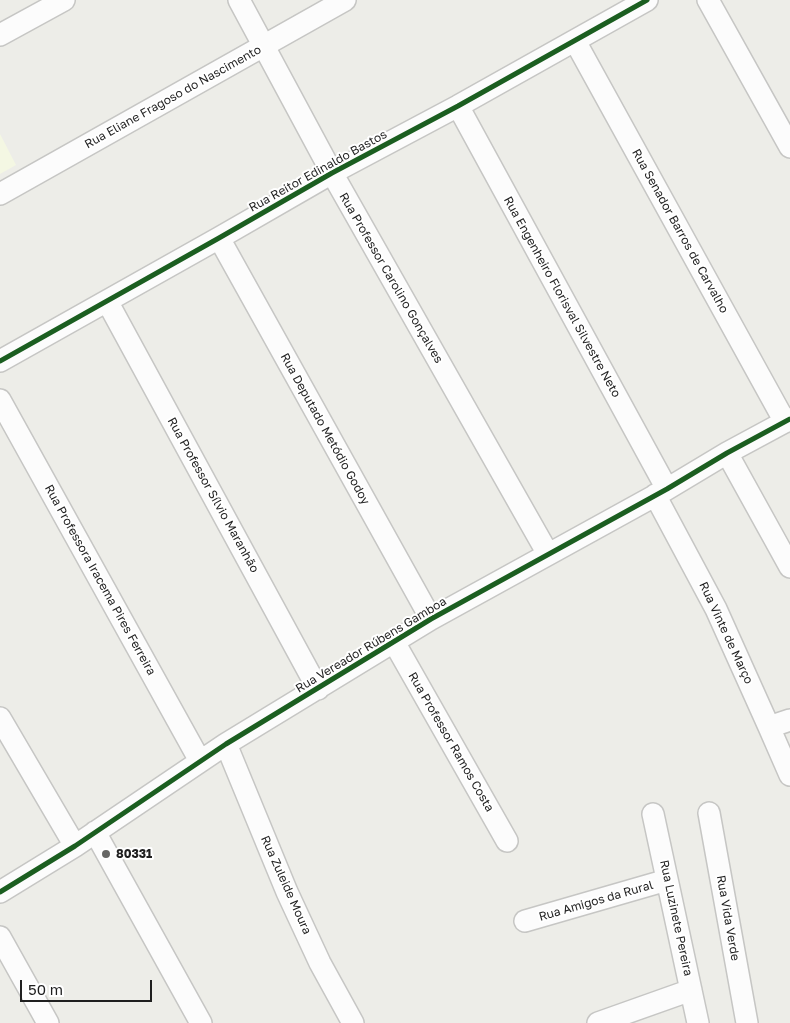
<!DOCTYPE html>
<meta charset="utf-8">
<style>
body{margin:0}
#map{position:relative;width:790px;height:1023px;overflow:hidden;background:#edede8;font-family:"Golos Text",sans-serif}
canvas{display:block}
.scale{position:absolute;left:20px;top:980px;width:132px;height:22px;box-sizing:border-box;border:2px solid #1f1f1f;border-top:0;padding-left:6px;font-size:15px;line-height:18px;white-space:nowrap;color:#1f1f1f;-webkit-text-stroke:4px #fff;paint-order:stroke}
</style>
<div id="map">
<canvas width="790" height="1023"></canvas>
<div class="scale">50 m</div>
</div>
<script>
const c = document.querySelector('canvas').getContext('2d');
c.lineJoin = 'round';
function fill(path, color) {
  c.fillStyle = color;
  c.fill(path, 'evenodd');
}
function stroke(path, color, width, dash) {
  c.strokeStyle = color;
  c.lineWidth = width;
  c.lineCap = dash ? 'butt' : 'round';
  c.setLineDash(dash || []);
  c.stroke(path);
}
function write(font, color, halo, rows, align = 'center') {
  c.font = font + ' "Golos Text",sans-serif';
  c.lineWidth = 4;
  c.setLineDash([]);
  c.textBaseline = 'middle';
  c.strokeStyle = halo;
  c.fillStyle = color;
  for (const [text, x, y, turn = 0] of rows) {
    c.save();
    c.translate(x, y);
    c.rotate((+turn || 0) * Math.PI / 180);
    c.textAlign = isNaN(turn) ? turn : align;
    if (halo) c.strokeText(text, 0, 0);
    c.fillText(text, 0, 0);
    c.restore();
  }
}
fill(new Path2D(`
 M0 134 16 165 0 174Z`), '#f4f7e3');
const minor = new Path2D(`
 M239 0 332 173 548 554
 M708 0 790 147
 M0 35 64 0
 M575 41 785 422
 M458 106 667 489
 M0 194 345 0
 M219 238 431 619
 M107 301 318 689
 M0 361 219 238 332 173 458 106 647 0
 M0 400 200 761
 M727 453 790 567
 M655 495 716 609 769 727 790 775
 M394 642 507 841
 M0 718 75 846
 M769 727 790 720
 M226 744 287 892 320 963 353 1023
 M709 813 747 1023
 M653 814 698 1023
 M95 832 201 1023
 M0 892 75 846 226 744 431 619 667 489 727 453 790 419
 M525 921 667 880
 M0 937 48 1023
 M598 1023 691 990`);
stroke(minor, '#c6c6c4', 24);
stroke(minor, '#fcfcfc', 21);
stroke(new Path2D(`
 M0 361 219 238 332 173 458 106 647 0
 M0 892 75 846 226 744 431 619 667 489 727 453 790 419`), '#1b5e20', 5);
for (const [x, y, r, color] of [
 [106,854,5,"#676765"]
]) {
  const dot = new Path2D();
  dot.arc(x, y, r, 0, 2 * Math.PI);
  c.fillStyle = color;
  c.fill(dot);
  stroke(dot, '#fff', 2);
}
write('12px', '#1f1f1f', '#fff', [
 ["Rua Eliane Fragoso do Nascimento",173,97,-29],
 ["Rua Reitor Edinaldo Bastos",318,171,-29],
 ["Rua Senador Barros de Carvalho",680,231,61],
 ["Rua Professor Carolino Gonçalves",391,278,60],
 ["Rua Engenheiro Florisval Silvestre Neto",562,297,61],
 ["Rua Deputado Metódio Godoy",325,429,61],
 ["Rua Professor Sílvio Maranhão",213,495,61],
 ["Rua Professora Iracema Pires Ferreira",100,580,61],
 ["Rua Vinte de Março",726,633,65],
 ["Rua Vereador Rúbens Gamboa",371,645,-31],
 ["Rua Professor Ramos Costa",451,742,60],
 ["Rua Zuleide Moura",286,885,66],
 ["Rua Amigos da Rural",596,901,-16],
 ["Rua Luzinete Pereira",676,918,78],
 ["Rua Vida Verde",728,918,80]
]);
write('bold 12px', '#1f1f1f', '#fff', [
 ["80331",116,854]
], 'left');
</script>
